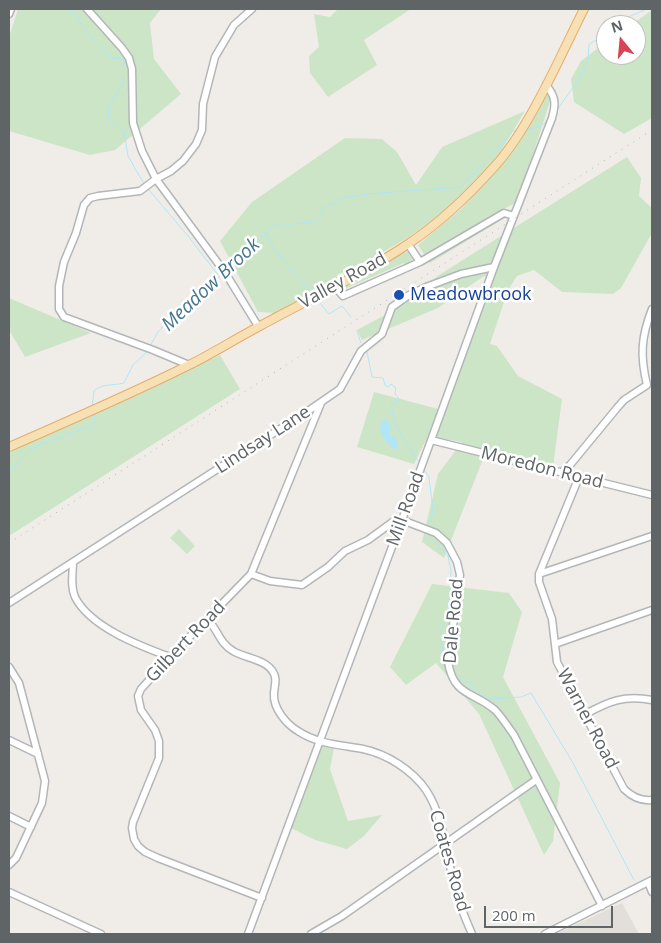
<!DOCTYPE html>
<style>
body{margin:0}
#map{position:relative;width:661px;height:943px;overflow:hidden;background:#f0ede8;font-family:"Open Sans",sans-serif}
canvas{display:block}
.frame{position:absolute;inset:0;border:10px solid #5f6467;pointer-events:none}
.north{position:absolute;left:596px;top:15px;width:50px;height:50px;box-sizing:border-box;background:#fff;border:1px solid #bfc1c2;border-radius:50%;rotate:343deg;font-size:14px;font-weight:700;line-height:20px;text-align:center;color:#5f6467}
.north::after{content:'';display:block;margin:auto;width:18px;height:22px;background:#da4355;clip-path:polygon(50% 0,100% 100%,50% 72%,0 100%)}
.scale{position:absolute;left:484px;top:906px;width:129px;height:22px;box-sizing:border-box;border:2px solid #5f6467;border-top:0;padding-left:6px;font-size:15px;line-height:18px;white-space:nowrap;color:#5f6467;-webkit-text-stroke:4px #fff;paint-order:stroke}
</style>
<div id="map">
<canvas width="661" height="943"></canvas>
<div class="frame"></div>
<div class="north">N</div>
<div class="scale">200 m</div>
</div>
<script>
const c = document.querySelector('canvas').getContext('2d');
c.lineJoin = 'round';
function fill(path, color) {
  c.fillStyle = color;
  c.fill(path, 'evenodd');
}
function stroke(path, color, width, dash) {
  c.strokeStyle = color;
  c.lineWidth = width;
  c.lineCap = dash ? 'butt' : 'round';
  c.setLineDash(dash || []);
  c.stroke(path);
}
function write(font, color, halo, rows, align = 'center') {
  c.font = font + ' "Open Sans",sans-serif';
  c.lineWidth = 5;
  c.setLineDash([]);
  c.textBaseline = 'middle';
  c.strokeStyle = halo;
  c.fillStyle = color;
  for (const [text, x, y, turn = 0] of rows) {
    c.save();
    c.translate(x, y);
    c.rotate((+turn || 0) * Math.PI / 180);
    c.textAlign = isNaN(turn) ? turn : align;
    if (halo) c.strokeText(text, 0, 0);
    c.fillText(text, 0, 0);
    c.restore();
  }
}
fill(new Path2D(`
 M622 903 639 934H556Z`), '#e2ded9');
fill(new Path2D(`
 M18 9H161L150 23 154 59 181 94 115 150 90 155 9 131V37Z
 M338 9H411L364 40 377 65 328 97 310 73 309 56 319 47 314 14 330 17Z
 M652 10V118L624 134 574 102 571 79 581 61 606 42V55H636V25H631Z
 M552 95 518 202 499 211 500 221 430 263 418 245 461 209 500 165 540 98Z
 M525 111C513 131 501 153 486 171 445 218 393 250 337 275V279L274 313 258 312 220 241 252 202 345 138 382 139 397 152 416 185 442 147Z
 M627 157 641 178 639 196 652 208V233L621 288 613 294 562 292 534 270 517 276 508 290 490 344 497 346 518 376 562 399 553 467 487 449 444 558 422 542 438 474 462 442 428 436 414 464 357 447 374 392 446 411 491 279 484 276 438 308 362 340 357 330 396 309 439 275Z
 M404 252H408L413 257 411 264 407 266 404 263 347 288 346 291 342 290 343 286Z
 M9 298 91 333 25 357 9 330Z
 M220 355 240 389 9 536V451Z
 M179 529 195 546 187 554 170 538Z
 M432 584 509 593 522 612 503 677 560 783 553 841 544 855 479 714 436 663 406 685 390 667Z
 M323 745 334 748 330 769 348 821 382 815 364 836 347 849 315 840 291 828Z`), '#cde5c7');
fill(new Path2D(`
 M386 420C393 425 390 427 390 435L394 436 398 442 397 448 394 450C387 441 376 434 382 421Z`), '#b0e6f8');
stroke(new Path2D(`
 M70 9 95 42 112 58 124 59 123 84 108 106 109 119 124 132 128 156 144 184
 M621 25 628 17 647 9
 M557 110 583 73 588 59 589 44 606 35
 M525 130 542 126 549 118
 M149 190 188 236 218 275
 M266 233 274 249 311 292
 M227 270 251 252 266 232 277 224H293L313 222 320 217 323 208 343 198 367 194 461 187 513 131H516
 M320 303 329 314 342 306 351 317
 M357 331 361 343
 M150 346 158 332 169 320 191 307 222 274
 M367 352 372 377 383 378 385 385 388 387 391 384 396 388 395 394 400 400 391 405C394 428 406 443 419 462
 M92 407 94 391C103 383 112 386 124 383L133 365 147 352
 M424 470 429 477 433 511 429 524
 M9 472 29 451 41 444 92 426 95 419 94 413
 M428 535 448 556 451 570 450 595 447 615 441 629 443 663 446 666
 M456 678 471 683 474 688 488 699 521 697 531 693 573 763 634 880`), '#b0e6f8', 1);
const minor = new Path2D(`
 M87 9 122 48 129 58 132 69 133 123 142 151 156 179 226 274 258 326
 M9 14 11 9
 M408 244 420 262
 M335 287 343 296 420 262 504 213 514 216
 M189 365 153 350 64 317 59 309V286L64 262 76 233 84 205 90 198 98 196 140 191 156 179 171 171 183 161 196 144 202 130 203 104 215 57 234 25 252 9
 M431 440 652 495
 M562 472 570 465 617 408 624 400 647 385C640 356 641 337 652 309
 M579 477 539 574V582L552 619 557 662 624 789C632 797 641 801 652 800
 M73 562C73 573 70 586 75 597 90 627 140 646 170 657
 M251 574 270 581 302 585 328 567 345 551 368 540 394 521 402 520 436 533 447 543 457 562 460 575 448 662C454 697 473 691 495 710 502 717 508 727 514 735L602 906
 M539 574 652 536
 M9 603 311 409 340 389 361 351 382 334 392 307 409 295 426 287 461 274 494 267
 M207 619C218 629 219 643 233 651 244 658 266 659 273 672 278 679 274 686 274 694 273 708 286 724 298 731 317 744 341 745 363 749 387 754 412 770 426 790 444 817 446 854 454 884 458 902 465 918 472 934
 M555 644 652 610
 M9 667 19 683 45 781 42 803 16 858 9 865
 M584 715C609 701 624 695 652 700
 M9 740 38 754
 M9 816 31 827
 M648 882 652 892
 M9 892 101 934
 M262 898 158 858 145 852 138 846 134 839 132 828 133 822 159 758V741L155 730 141 710 138 696 141 689 170 657 251 574 321 403
 M248 934 402 520 494 267 552 118C556 104 556 97 546 85
 M311 934 342 916 536 780
 M545 934 652 880`);
const major = new Path2D(`
 M9 447C68 421 129 395 187 366 212 354 235 339 260 326 309 299 362 275 408 244 440 223 469 195 495 166 531 126 559 58 584 9`);
stroke(minor, '#b3b6b9', 9);
stroke(major, '#e5ac6b', 10);
stroke(minor, '#fff', 6);
stroke(major, '#f8e0b5', 8);
stroke(new Path2D(`
 M9 543 652 130`), '#b5b6b7', 1, [1, 6]);
for (const [x, y, r, color] of [
 [399,295,6,"#1a4fb4"]
]) {
  const dot = new Path2D();
  dot.arc(x, y, r, 0, 2 * Math.PI);
  c.fillStyle = color;
  c.fill(dot);
  stroke(dot, '#fff', 2);
}
write('18px', '#5f6467', '#fff', [
 ["Valley Road",343,281,-29],
 ["Lindsay Lane",263,440,-33],
 ["Moredon Road",542,468,14],
 ["Mill Road",406,509,-70],
 ["Dale Road",454,621,-85],
 ["Gilbert Road",186,642,-46],
 ["Warner Road",587,719,62],
 ["Coates Road",449,861,74]
]);
write('18px', '#164399', '#fff', [
 ["Meadowbrook",410,295]
], 'left');
write('italic 19px', '#437790', '#fff', [
 ["Meadow Brook",211,285,-43]
]);
</script>
